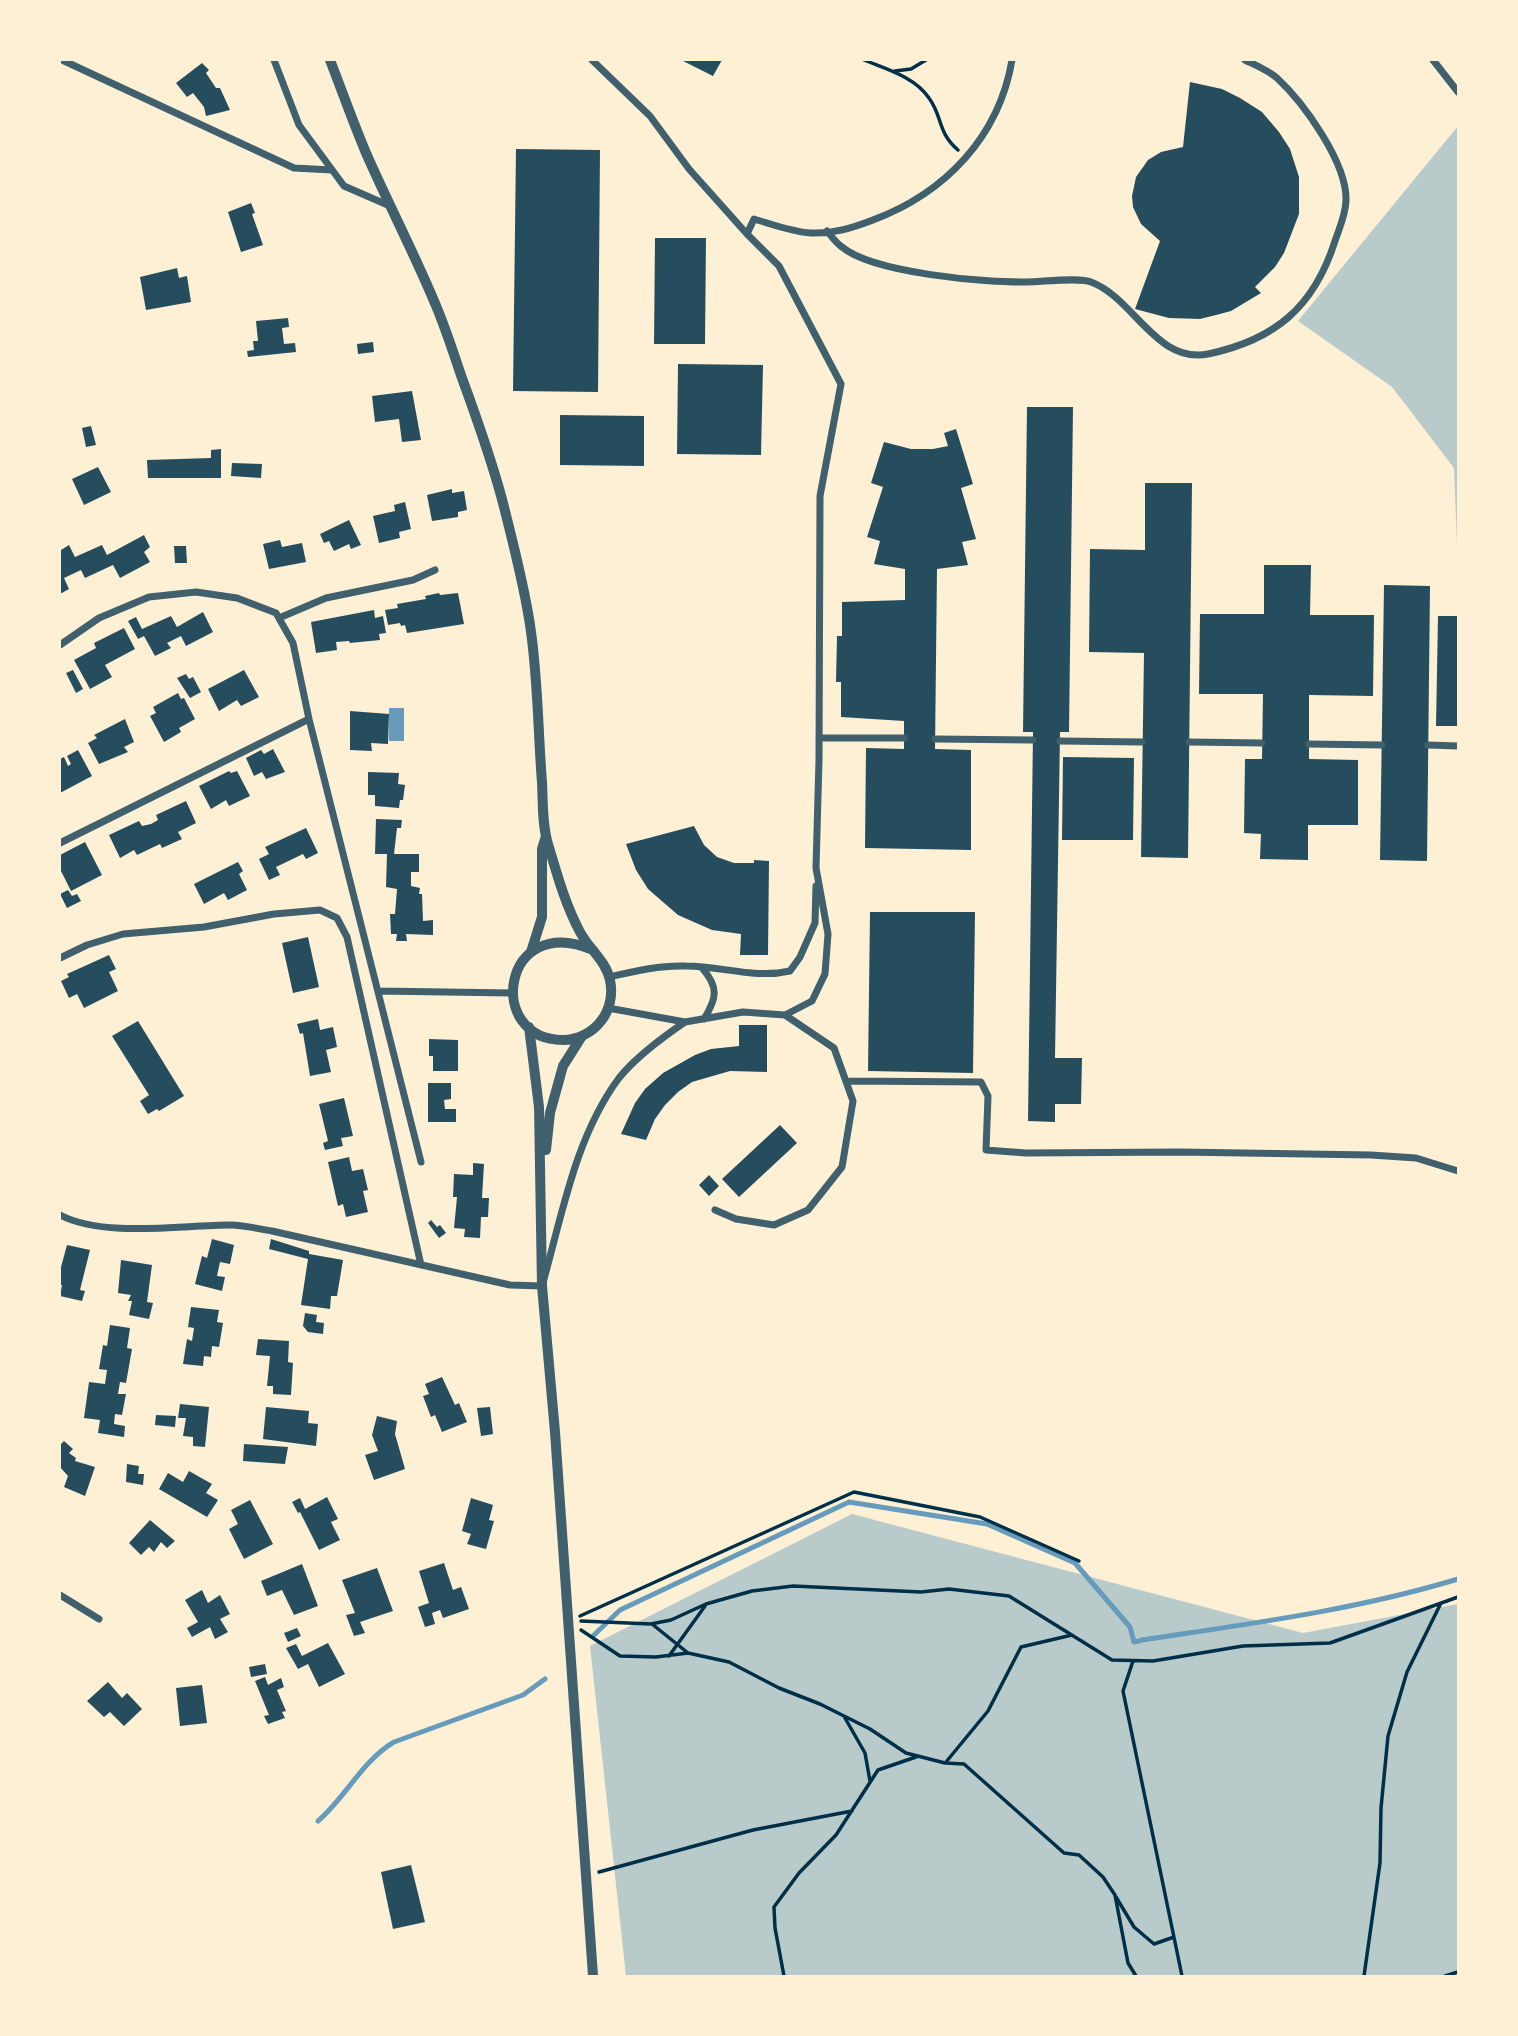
<!DOCTYPE html>
<style>
body{margin:0}
#map{position:relative;width:1518px;height:2036px;overflow:hidden;background:#fdf0d5;font-family:"Roboto Condensed",sans-serif}
canvas{display:block}
.frame{position:absolute;inset:0;border:61px solid #fdf0d5;pointer-events:none}
</style>
<div id="map">
<canvas width="1518" height="2036"></canvas>
<div class="frame"></div>
</div>
<script>
const c = document.querySelector('canvas').getContext('2d');
c.lineJoin = 'round';
function fill(path, color) {
  c.fillStyle = color;
  c.fill(path, 'evenodd');
}
function stroke(path, color, width, dash) {
  c.strokeStyle = color;
  c.lineWidth = width;
  c.lineCap = dash ? 'butt' : 'round';
  c.setLineDash(dash || []);
  c.stroke(path);
}
fill(new Path2D(`
 M1458 126V571L1454 468 1392 387 1298 321Z
 M852 1514 1303 1633 1458 1604V1976H626L590 1646Z`), '#b9caca');
fill(new Path2D(`
 M389 708H404V741H389Z`), '#669bbc');
stroke(new Path2D(`
 M593 1636 620 1610 849 1502 987 1524 1075 1563 1130 1627 1134 1642 1139 1641
 M1142 1640C1248 1624 1356 1610 1458 1579
 M318 1821C346 1797 362 1761 394 1742L523 1695 545 1679`), '#669bbc', 5);
fill(new Path2D(`
 M681 60H722L713 76Z
 M202 63 209 70 206 73 216 88H220L230 110 206 116 204 107 193 93 187 97 176 83Z
 M1190 82 1222 89 1240 98 1262 112 1279 132 1290 149 1299 177V214L1284 253 1275 267 1255 287 1261 293 1231 311 1216 315 1200 319 1169 318 1135 309 1160 241 1141 224 1133 207 1132 196 1136 177 1148 160 1161 152 1183 147Z
 M516 149 600 150 598 392 513 391Z
 M251 203 255 213 252 214 263 245 241 252 228 212Z
 M655 238H706L705 344H654Z
 M177 268 179 278 187 276 191 302 146 310 140 277Z
 M288 318 289 327 282 328 284 344 295 343 296 352 248 357 247 351 254 350 253 341H258L256 321Z
 M373 342 374 352 358 354 357 344Z
 M678 364 763 365 761 455 677 454Z
 M412 391 421 440 402 442 399 419 375 422 372 396Z
 M1027 407H1073L1069 732H1060L1055 1058H1082L1081 1104H1055V1122L1028 1121 1033 732H1023Z
 M560 415 644 416V466L560 465Z
 M91 426 96 445 86 447 82 428Z
 M956 429 973 484 961 488 976 539 962 542 968 565 937 569 935 749 971 750V850L865 848 866 748 904 749V721L841 717V682H836L837 636H842V602L905 600V569L874 564 880 541 867 537 883 487 871 483 884 442 911 449H933L948 446 944 433Z
 M221 449V478H148L147 460 211 458V450Z
 M232 463 262 464 261 478 231 476Z
 M98 467 111 492 84 505 72 479Z
 M1145 483H1192L1188 858 1141 857 1144 653 1089 652 1090 549 1145 550Z
 M452 489V493L464 491 467 510 458 512V517L432 521 427 495Z
 M405 502 411 529 399 532 400 538 379 543 373 516 395 511 394 505Z
 M349 520 361 545 351 549 349 544 334 551 329 541 324 543 320 534Z
 M144 535 150 547 144 552 150 562 120 578 113 565 85 578 81 570 64 578 69 589 60 594 61 550 69 545 75 557 102 545 107 555Z
 M280 540 282 547 302 543 306 562 269 569 263 544Z
 M174 546H186L187 563H175Z
 M1264 565H1311L1310 615H1374L1373 696 1309 695V759L1358 760V825H1308V860L1260 859 1261 834 1244 833 1245 759H1262L1263 694H1199L1200 614H1264Z
 M1384 585 1430 586 1427 861 1380 860Z
 M439 593 440 595 458 593 464 624 407 633 405 625 401 626 400 623 388 625 385 610 398 608 397 604 426 599 425 596Z
 M374 610 375 618 383 616 386 633 379 634 380 640 350 643 349 641 336 642 337 650 316 653 311 622Z
 M203 612 213 632 186 646 181 636 167 643 171 648 155 656 144 636 138 639 128 621 136 617 142 629 171 616 177 627Z
 M1438 616H1458V726H1436Z
 M124 628 135 649 105 665 112 677 90 689 74 660 96 648 94 643Z
 M73 670 83 689 76 693 66 673Z
 M244 670 259 697 241 706 237 700 219 711 208 689Z
 M186 674 189 679 193 677 201 692 190 698 177 678Z
 M178 693 181 699 184 698 195 719 179 728 181 732 164 742 150 716 156 713 153 707Z
 M350 711 389 714 388 744 371 743 372 751 350 750Z
 M125 719 134 742 124 747 128 752 99 764 88 743 97 738 94 735Z
 M273 749 285 772 266 779 262 772 254 776 246 758 261 750 264 754Z
 M78 750 92 776 60 793V759L64 757 68 766 71 764 67 756Z
 M1063 757 1134 758 1133 840H1062Z
 M229 771 231 773 237 771 250 796 229 806 226 800 211 809 199 786Z
 M368 772 399 773 398 784 405 785 403 800H400L399 808 375 806V795H368Z
 M186 801 196 823 178 832 182 839 162 848 160 844 137 855 134 850 120 858 109 835 139 821 142 826 151 824 158 820 156 815Z
 M376 819 402 820 401 828H397L394 854H419V872H411V886L420 888 419 894H422L423 921 433 920V935L406 934 407 941H396L397 934H391L390 914H395L397 889 386 887 387 854H375Z
 M694 826 704 845 717 857 734 863H754V860L769 861 768 955H740L741 934 712 930 678 915 648 889 636 870 626 844Z
 M306 828 318 853 306 859 303 854 276 867 280 875 269 880 259 859 269 854 265 847Z
 M85 842 102 875 71 891 60 869V855Z
 M238 862 243 871 239 874 247 890 228 900 224 893 204 904 194 884Z
 M68 890 72 896 77 894 81 901 67 908 60 894Z
 M870 912H975L973 1073 868 1071Z
 M308 937 319 987 293 993 282 943Z
 M109 955 116 969 109 972 118 991 84 1008 77 994 69 998 61 981 69 977 67 974Z
 M318 1019 320 1030 333 1027 337 1047 326 1050 331 1072 310 1076 303 1033 300 1034 297 1024Z
 M138 1021 184 1096 159 1111 157 1109 148 1114 140 1101 149 1095 112 1036Z
 M739 1025H767V1072L730 1071 692 1082 678 1092 665 1105 655 1119 646 1140 621 1134 635 1103 645 1089 663 1073 695 1055 711 1049 739 1046Z
 M429 1039 458 1040V1071H433V1056H429Z
 M428 1083H451V1099L444 1100 445 1109H456V1122H428Z
 M344 1098 353 1136 341 1138 343 1146 325 1150 323 1143 328 1141 319 1104Z
 M780 1125 797 1143 739 1197 722 1179Z
 M349 1157 352 1171 363 1169 368 1190 363 1191 368 1212 346 1217 343 1204 338 1206 328 1162Z
 M473 1163 484 1164 482 1198H489L488 1217H481L480 1238 464 1237 465 1229 454 1228 457 1197H453L454 1174 473 1175Z
 M709 1175 719 1186 709 1196 699 1185Z
 M431 1220 437 1227 440 1225 446 1233 439 1238 428 1223Z
 M212 1239 234 1245 230 1264 220 1262 217 1276 225 1277 222 1291 195 1284 202 1256 207 1258Z
 M271 1239 309 1251V1254L343 1260 337 1296H331L330 1309 301 1305 308 1259 269 1249Z
 M67 1245 90 1250 80 1290 85 1291 82 1301 60 1296 62 1285H60V1267H61Z
 M121 1260 152 1265 147 1302 153 1303 149 1319 129 1315 132 1301H128L131 1295 118 1293Z
 M191 1307 219 1310 217 1322 223 1323 219 1347 212 1346 211 1357 204 1356 203 1366 183 1364 187 1339 192 1341 194 1328 188 1327Z
 M305 1313 317 1315 316 1322 324 1323 323 1334 308 1332 303 1326Z
 M110 1325 130 1328 127 1348 132 1349 126 1383 120 1382 118 1394H126L122 1415 115 1414 114 1424 125 1426 124 1437 98 1433 100 1420 84 1418 89 1382 105 1384 107 1370 99 1369 103 1345 107 1346Z
 M258 1339 289 1341 288 1362 293 1363 291 1395 273 1394V1386H267L270 1356 256 1355Z
 M442 1377 455 1405 459 1403 467 1422 442 1432 435 1415 431 1417 423 1396 429 1394 425 1384Z
 M180 1404 209 1407 205 1447 193 1446V1437L183 1436 186 1418H178Z
 M266 1407 309 1411 308 1423 318 1424 316 1446 263 1439Z
 M490 1407 493 1434 481 1436 477 1408Z
 M156 1415 176 1416 175 1427 155 1425Z
 M377 1416 397 1421 395 1434 405 1469 374 1480 365 1455 378 1451 372 1435Z
 M64 1441 73 1449 69 1453 76 1458 75 1461 95 1467 85 1496 64 1487 68 1476 60 1467V1445Z
 M244 1444 288 1447 285 1464 243 1461Z
 M127 1464 139 1466 138 1474H144L143 1485 126 1482Z
 M189 1471 212 1484 206 1493 218 1500 207 1517 159 1489 168 1473 183 1482Z
 M327 1497 338 1519 331 1522 340 1540 319 1550 300 1512 298 1513 292 1502 300 1498 305 1509Z
 M471 1498 493 1505 489 1520 494 1521 486 1549 467 1544 471 1534 462 1531Z
 M250 1500 273 1544 244 1559 229 1529 238 1524 231 1510Z
 M150 1520 175 1541 167 1548 161 1542 154 1552 149 1547 141 1555 129 1543Z
 M444 1563 453 1590 461 1587 469 1609 443 1618 440 1610 432 1613 435 1624 425 1627 418 1607 429 1603 419 1571Z
 M302 1564 318 1606 294 1615 282 1590 267 1596 261 1581Z
 M377 1568 393 1611 360 1622 365 1633 354 1636 346 1615 355 1613 342 1580Z
 M202 1590 208 1603 220 1595 230 1614 220 1619 228 1632 215 1639 210 1627 192 1637 187 1628 198 1622 185 1600Z
 M297 1628 301 1636 288 1642 284 1633Z
 M328 1643 345 1674 319 1687 308 1664 298 1669 286 1648 296 1644 302 1656Z
 M265 1664 267 1674 251 1677 249 1667Z
 M265 1677 268 1685 281 1678 284 1687 277 1690 286 1711 282 1712 285 1718 268 1724 264 1716 269 1715 255 1681Z
 M108 1682 122 1698 127 1693 142 1709 124 1726 110 1712 104 1717 87 1701Z
 M202 1685 207 1723 180 1726 176 1688Z
 M411 1865 425 1922 393 1929 381 1872Z`), '#264d5e');
stroke(new Path2D(`
 M864 60C886 69 915 77 929 98 943 117 937 132 958 150
 M895 71 911 69 926 60
 M580 1616 854 1492 980 1517 1079 1561
 M581 1621 651 1624 671 1620 706 1604 752 1591 793 1586 921 1592 949 1589 1009 1596 1112 1660 1153 1661 1243 1646 1330 1643 1458 1597
 M652 1624 688 1653
 M581 1630 620 1656 656 1657 688 1653 729 1662 779 1688 820 1704 870 1729 906 1753 945 1763 964 1764 1064 1853 1079 1855 1103 1877 1115 1895 1128 1963 1136 1976
 M669 1656 705 1606
 M1133 1661 1123 1691 1182 1976
 M845 1718 865 1753 870 1781
 M946 1762 988 1711 1021 1647 1072 1635
 M599 1872 753 1830 852 1811
 M1116 1897 1134 1927 1154 1944 1174 1937
 M784 1976 775 1928 774 1907 799 1873 836 1835 878 1770 916 1757
 M1364 1976 1380 1863 1381 1808 1388 1736 1407 1672 1441 1603
 M1445 1976 1458 1972`), '#003049', 3.5);
stroke(new Path2D(`
 M62 60 294 168 332 170
 M274 60 299 125 344 186 390 206
 M592 60 650 116 689 169 747 234
 M1433 60 1458 92
 M827 231C832 237 836 243 842 247 873 273 986 283 1027 282 1041 282 1080 277 1091 282 1134 298 1156 364 1208 354 1275 340 1314 307 1335 241 1339 229 1346 214 1346 200 1347 163 1304 103 1277 78 1268 70 1255 65 1245 60
 M279 618 326 598 413 580 435 570
 M60 645 99 618 149 597 196 592 237 598 276 613 293 643 309 719 421 1162
 M819 738H904
 M935 739 1033 740
 M1060 741 1142 742
 M1189 742 1262 743
 M1309 744 1382 745
 M1428 745 1458 746
 M60 843 309 719
 M60 958 87 945 123 934 204 927 274 914 320 910 337 918 347 937 421 1265
 M702 968C719 987 717 998 704 1019
 M609 977C635 971 660 965 686 966 722 966 754 979 790 971L800 957 815 923 816 886
 M378 991 513 993
 M608 1008 685 1022 743 1012 785 1015 834 1048 853 1101 842 1167 808 1210 774 1225 736 1219 715 1210
 M785 1015 812 1001 825 974 828 934 816 868 819 760 820 496 841 384 779 266 747 234 754 219C771 224 792 232 811 233 833 234 852 228 873 220 945 193 999 137 1012 60
 M846 1081 981 1082 988 1096 986 1150 1026 1153 1179 1152 1371 1155 1416 1158 1458 1171
 M60 1215C104 1238 181 1225 230 1225 244 1225 259 1229 272 1231L510 1285 542 1286C562 1216 575 1137 619 1078 635 1058 663 1037 685 1022
 M60 1595 99 1619`), '#3f606c', 7);
stroke(new Path2D(`
 M330 60C342 91 353 122 366 153 388 203 413 251 434 301 445 326 453 352 462 378 477 419 492 461 503 503 513 543 526 592 531 632 538 681 538 732 542 782 543 802 542 825 548 844 557 874 565 904 580 932 589 949 606 961 610 980 613 994 610 1010 601 1021 592 1033 577 1040 563 1040 485 1040 501 911 593 950
 M531 952 542 917V849L546 836
 M529 1027 539 1107 542 1286 555 1432 593 1976
 M546 1150 550 1113 563 1066 582 1036`), '#3f606c', 10);
</script>
